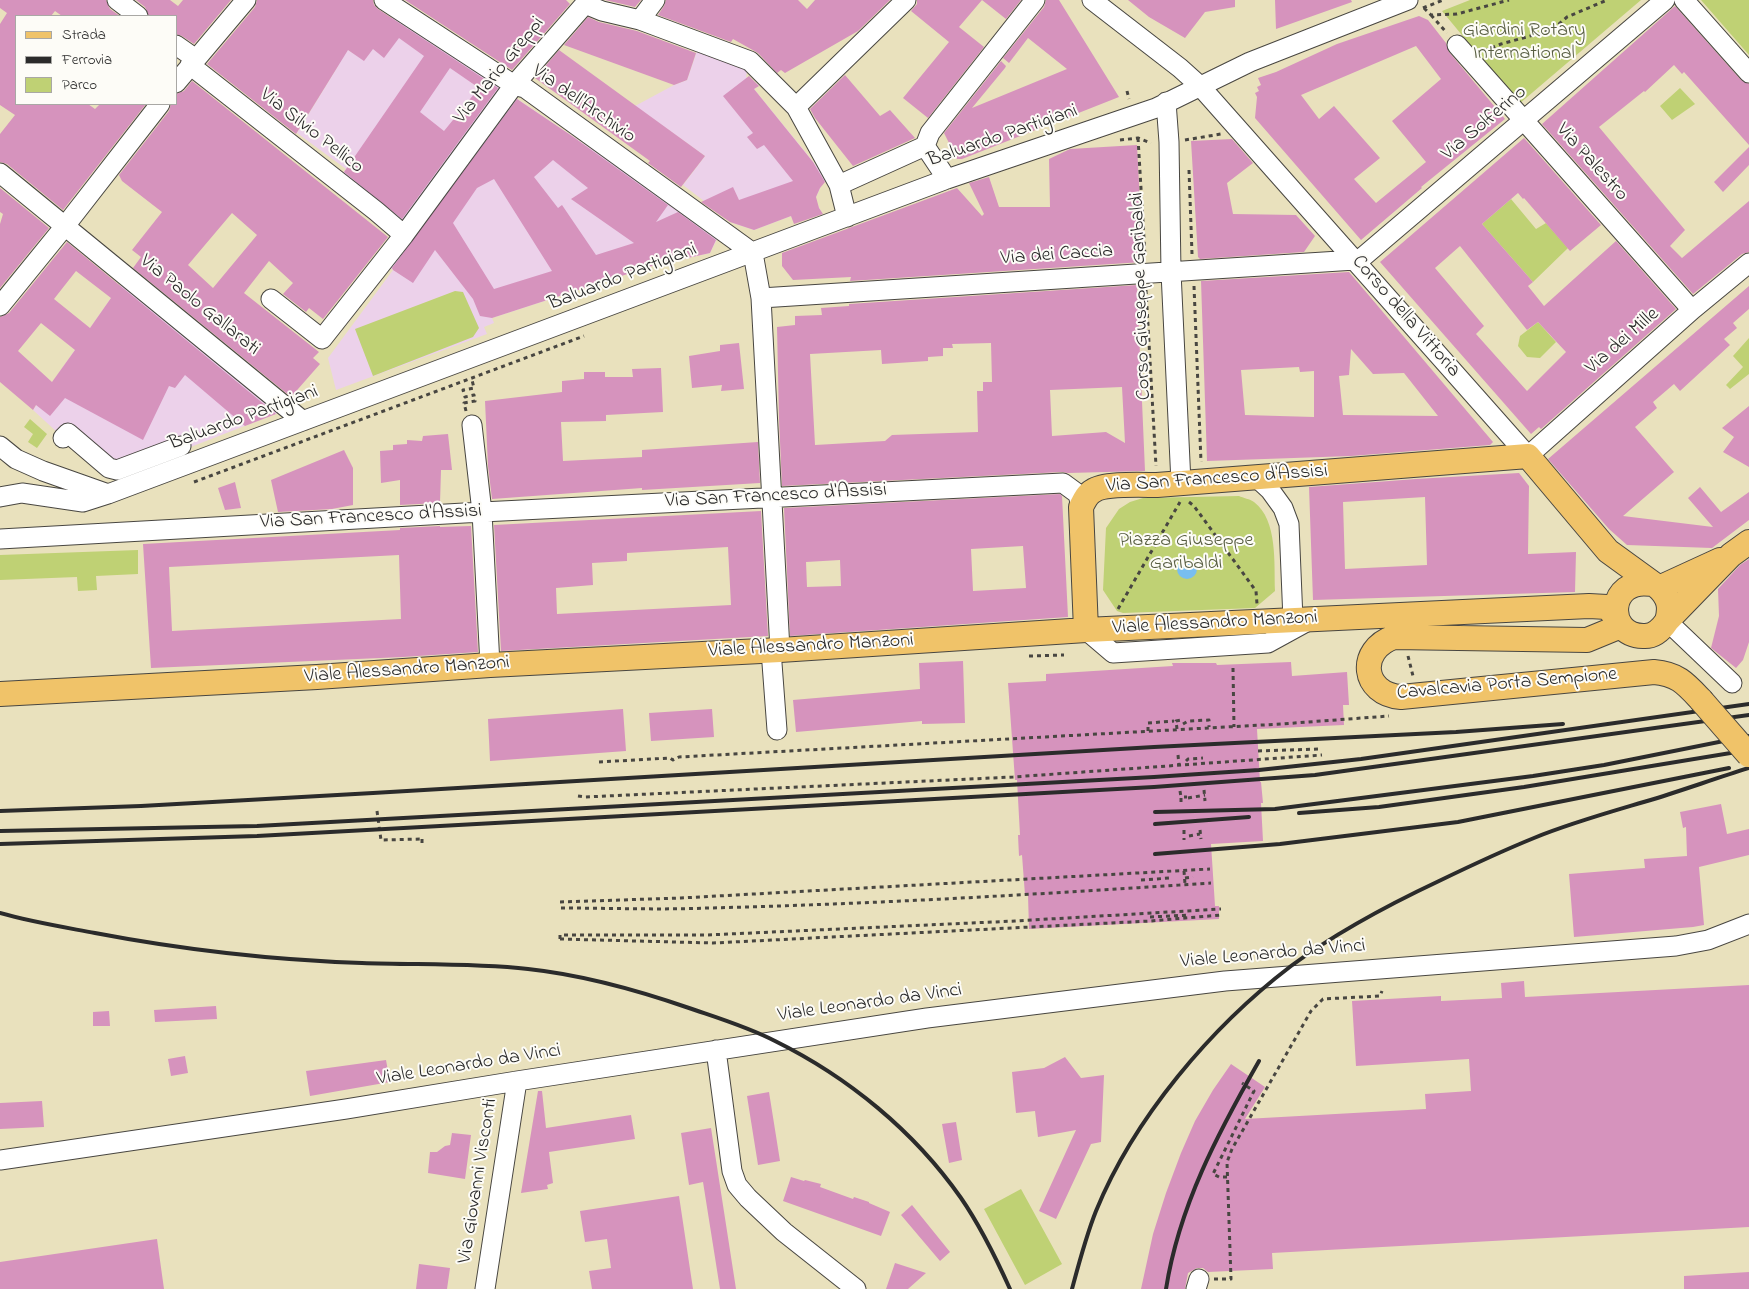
<!DOCTYPE html>
<style>
body{margin:0}
#map{position:relative;width:1749px;height:1289px;overflow:hidden;background:#e9e1bd;font-family:"Indie Flower",sans-serif}
canvas{display:block}
.legend{position:absolute;left:15px;top:15px;width:162px;height:90px;box-sizing:border-box;background:#fdfcf7;border:1px solid #a9a8a5;margin:0;padding:6px 9px;list-style:none;font-size:15px;color:#2b2b2b}
.legend li{display:flex;align-items:center;gap:10px;height:25px}
.legend b{width:25px;border:1px solid #a9a8a5}
</style>
<div id="map">
<canvas width="1749" height="1289"></canvas>
<ul class="legend">
<li><b style="height:6px;background:#f0c369"></b>Strada</li>
<li><b style="height:6px;background:#2b2b2b"></b>Ferrovia</li>
<li><b style="height:14px;background:#bfd174"></b>Parco</li>
</ul>
</div>
<script>
const c = document.querySelector('canvas').getContext('2d');
c.lineJoin = 'round';
function fill(path, color) {
  c.fillStyle = color;
  c.fill(path, 'evenodd');
}
function stroke(path, color, width, dash) {
  c.strokeStyle = color;
  c.lineWidth = width;
  c.lineCap = dash ? 'butt' : 'round';
  c.setLineDash(dash || []);
  c.stroke(path);
}
function write(font, color, halo, rows, align = 'center') {
  c.font = font + ' "Indie Flower",sans-serif';
  c.lineWidth = 4;
  c.setLineDash([]);
  c.textBaseline = 'middle';
  c.strokeStyle = halo;
  c.fillStyle = color;
  for (const [text, x, y, turn = 0] of rows) {
    c.save();
    c.translate(x, y);
    c.rotate((+turn || 0) * Math.PI / 180);
    c.textAlign = isNaN(turn) ? turn : align;
    if (halo) c.strokeText(text, 0, 0);
    c.fillText(text, 0, 0);
    c.restore();
  }
}
fill(new Path2D(`
 M395 14 509 84 402 231 339 179 346 169 297 133 338 66 314 45 323 34 364 60Z
 M699 45 748 67 746 77 759 85 754 89 828 180 822 184 816 197V202L822 213 794 223 791 216 754 230 733 223 683 185 705 156 635 106 674 85 687 80Z
 M513 96 719 235 710 253 652 266 492 318 494 323 484 327 487 334 336 390 328 358 393 270 386 264Z
 M125 280 283 411 183 450 96 468 33 410 111 298Z`), '#ecd1ea');
fill(new Path2D(`
 M1470 0H1641L1519 104 1442 11Z
 M1701 0H1749V55Z
 M1680 88 1695 104 1672 120 1660 106Z
 M1511 199 1536 229 1546 223 1568 248 1533 282 1482 224Z
 M455 291 463 292 479 328 473 337 373 376 355 329Z
 M1538 322 1556 342 1540 358 1527 357 1518 346 1520 336Z
 M1749 338V374L1730 389 1726 385 1743 367 1733 356Z
 M30 419 47 434 37 448 28 442 33 434 24 427Z
 M1239 496C1243 498 1250 499 1254 502 1278 520 1274 564 1275 591L1255 608 1123 613 1117 611 1103 590 1106 528 1119 509 1130 502 1143 498Z
 M138 550V574L96 576 97 590 78 591 77 577 0 580V555Z
 M1021 1189 1062 1264 1025 1285 984 1209Z`), '#bfd174');
fill(new Path2D(`
 M1177 569a10 10 0 1 1 20 0a10 10 0 1 1-20 0Z`), '#78beef');
fill(new Path2D(`
 M0 0H106L110 9 120 16H62L55 11 51 16H16V104H88L95 109 100 104H146L63 210 7 164 0 162V134L15 115 0 105V24L7 13 0 8Z
 M136 0H170L178 6 183 0H231L194 44 182 36 176 34V16H149L145 7Z
 M257 0H373L374 5 378 9 498 88 402 219 344 172 424 56 399 38 384 58 373 49 364 61 348 50 296 134 207 64 255 7ZM450 68 479 88 444 131 420 112Z
 M405 0H566L570 4 512 70Z
 M605 0H641L635 7Z
 M666 0H798L807 9 815 0H890L858 31 785 73 781 70 777 73 758 53 733 39 731 42 658 15 664 6Z
 M917 0H1021L1006 19 982 0 959 27 984 47 928 118 903 98 949 42 911 11 917 4Z
 M1046 0H1059L1119 97 962 159H957L944 133 1001 61 1006 66 1005 68 972 108 1067 69 1028 38 1009 63 1003 58 1044 7Z
 M1128 0H1235V7L1205 12 1185 38 1149 17Z
 M1275 0H1351L1352 2 1276 29Z
 M1675 6 1741 80 1749 84V145L1684 72 1682 74 1674 65 1645 92 1644 91 1599 127 1685 230 1670 246 1682 258 1749 201V252L1742 254 1693 294 1542 124Z
 M1419 16 1428 20 1446 43 1449 52 1505 119 1421 187 1422 188 1361 240 1255 118 1257 97 1255 93 1259 91 1257 87 1261 85 1258 78 1276 72 1337 44ZM1416 46 1441 79 1392 121 1426 162 1376 203 1354 179 1380 158 1334 106 1319 119 1301 95Z
 M588 17 599 22 637 31 696 53 687 80 674 85 564 45Z
 M559 50 705 156 681 187 648 163 650 161 535 78Z
 M845 75 880 116 890 110 915 138 853 166 815 118 810 109Z
 M749 76 759 86 754 89 813 162 825 182 820 188 816 197 819 208 823 214 794 224 791 216 754 230 730 222 701 202 733 187 739 200 793 181 764 145 757 149 747 137 753 133 723 96Z
 M192 81 388 237 323 319 309 308 306 312 283 294 293 283 269 261 244 293 319 352 313 358 320 364 291 397 133 268 141 257 132 250 162 212 122 181 119 175 169 111 171 104H176V94L184 91ZM232 213 257 235 213 288 188 265Z
 M517 99 572 136 668 205 656 222 678 212 716 240 710 253 652 266 492 318 480 316 473 299 435 250 413 283 393 270 392 268ZM553 160 588 188 571 199 634 243 596 255 562 205 558 208 534 177ZM494 179 552 271 494 289 453 223 477 188Z
 M1524 138 1601 225 1570 251 1524 198 1523 199 1518 193 1482 224 1533 282 1528 286 1544 306 1616 241 1676 309 1541 429 1539 427 1531 434 1380 262ZM1460 246 1527 330 1538 322 1566 352 1527 391 1476 334 1484 326 1435 268Z
 M1232 139 1253 163 1227 183 1233 214 1296 215 1315 236 1304 252 1200 259 1198 257 1191 141Z
 M1137 145 1143 262 850 281 851 277 793 280 782 266V253L957 188 982 216 984 214 969 183 989 177 999 207H1050L1049 159 1070 149Z
 M1749 147V165L1723 192 1714 182Z
 M0 188 49 228 0 288V224L3 214 0 212Z
 M67 242 276 414 245 426 185 375 175 388 169 386 143 440 65 398 50 416 36 405 33 410 0 382V317L9 313ZM76 271 111 298 90 328 54 299ZM41 323 75 350 52 382 18 351Z
 M1349 272 1493 442 1490 445 1351 456 1207 461 1201 281ZM1351 349 1373 374 1404 373 1438 416 1343 415 1339 376 1349 375ZM1299 367 1300 372 1314 371V417L1245 415 1241 370Z
 M1137 285 1145 471 1068 473 1062 472 782 486 779 419 777 327 795 325V316L822 315 821 308 849 306V304ZM991 343 992 382H983V391H977L978 432 892 435 885 441 815 445 810 354 881 350 882 364 928 361V357L943 356V348H953L952 344ZM1122 387 1125 443 1106 432 1052 436 1050 390Z
 M1749 286V309L1733 323 1737 328 1724 339 1730 345 1680 391 1674 384 1653 402 1657 408 1635 427 1674 472 1623 516 1713 527 1688 498 1700 487 1721 512 1749 492V520L1712 548 1627 545 1609 529 1548 459Z
 M739 343 744 389 721 391 722 385 692 388 689 356 720 351V345Z
 M661 368 663 412 606 415V421L561 422 563 461 642 457V450L758 442 760 483 642 490V488L492 499 488 466 485 401 562 392V381L584 379V372H605V377H633L632 369Z
 M1749 406V467L1723 452 1734 437 1722 428Z
 M448 434 452 470H441L440 503 400 505V480L381 483 380 451 393 450V445L407 444V440L422 441 423 436Z
 M344 450 353 468V505L332 509 278 512 271 480Z
 M1519 473 1529 486 1528 554 1576 552 1575 592 1313 600 1309 487 1416 479ZM1425 497 1427 565 1345 569 1343 502Z
 M235 482 241 508 225 510 218 488Z
 M1060 494 1062 496 1068 617 790 636 784 508ZM1023 546 1026 588 973 591 971 549ZM840 560 841 586 807 587 806 562Z
 M761 511 768 636 501 651 494 525ZM728 547 731 605 557 614 556 588 593 585 592 563 627 561V553Z
 M440 526V527L471 526 478 652 403 657 151 668 143 544 400 530V528ZM399 555 401 619 172 631 169 567Z
 M1749 559V642L1743 660 1736 668 1711 648 1719 616 1718 589 1740 565Z
 M963 661 965 723 922 724V721L796 732 793 700 920 689 919 663Z
 M1291 662 1292 676 1347 672 1349 705H1343L1344 725 1257 729 1260 782H1261L1263 803H1261L1263 841 1211 844 1215 906H1219V919L1029 929 1028 895H1025L1022 855 1019 856 1018 835H1020L1017 780H1015L1008 683 1046 681V674L1173 666 1172 663H1216L1217 665Z
 M623 709 626 751 490 761 488 719Z
 M712 709 714 737 651 741 649 713Z
 M1721 804 1727 834 1749 829V855L1699 867 1704 925 1693 927 1574 937 1569 874 1645 868 1644 859 1687 856 1686 827 1683 828 1680 812Z
 M1524 981 1525 997 1749 985V1227L1272 1253 1273 1269 1208 1272 1203 1268H1197L1188 1273 1185 1289H1141L1153 1234 1166 1193 1181 1153 1195 1121 1213 1090 1231 1064 1265 1087 1245 1119 1426 1109 1425 1094 1471 1091 1469 1059 1356 1066 1352 1001 1441 996V1001L1502 998 1501 983Z
 M216 1006 217 1019 155 1022 154 1010Z
 M109 1011 110 1026H93V1012Z
 M185 1056 188 1073 171 1076 168 1059Z
 M1065 1057 1081 1078 1104 1075 1101 1142 1091 1144 1056 1219 1039 1211 1076 1130 1038 1137 1035 1111 1016 1113 1012 1072 1044 1068Z
 M386 1060 390 1082 310 1096 306 1071Z
 M538 1091H542L546 1128 631 1115 635 1139 549 1152 553 1183 547 1185 548 1189 521 1193Z
 M769 1092 780 1161 758 1165 747 1096Z
 M42 1101 44 1127 0 1129V1103Z
 M956 1122 962 1160 949 1163 942 1124Z
 M711 1128 736 1289H720L703 1182 689 1185 681 1133Z
 M452 1133 471 1135 465 1179 428 1173 430 1152H437L445 1146 450 1145Z
 M791 1177 804 1181 805 1180 821 1184 820 1187 853 1199 854 1197 869 1202V1203L890 1212 881 1236 783 1201Z
 M679 1196 693 1289H592L589 1271 611 1268 607 1239 585 1242 580 1211Z
 M912 1205 950 1252 940 1261 901 1215Z
 M157 1239 164 1289H0V1262Z
 M895 1263 926 1273 908 1289H886Z
 M419 1264 450 1268 447 1289H416Z
 M1749 1272V1289H1684V1276Z`), '#d693bd');
const minor = new Path2D(`
 M117 0 138 16
 M384 0 514 85 525 88 753 253
 M1092 0 1180 68 1200 86 1528 456 1692 310 1749 263
 M1684 0 1749 73
 M640 20 655 0
 M176 45 196 59
 M1457 45 1692 310
 M190 65 376 211 404 235
 M176 83 246 0
 M1166 102 1169 142 1171 272 1181 483
 M796 107 906 0
 M925 146 947 179
 M0 173 303 421
 M839 185 925 146 930 133 1035 0
 M753 253 761 298 780 650
 M1357 262 1665 0
 M761 298 1355 260
 M271 299 322 339 404 235 514 85 585 4 602 11 640 20 750 61 796 107 839 185 847 217
 M0 306 65 226 160 104
 M472 425 482 512 490 665
 M63 438 68 433 109 468 117 470 181 446
 M0 446 16 459 43 471 108 494
 M1256 477 1270 490 1283 508 1289 524 1293 620
 M0 497 22 493 83 502 108 494 947 179 1156 108 1250 62 1408 0
 M0 539 482 512 1063 483 1078 494 1081 507
 M1667 621 1732 683
 M1086 630 1113 653 1268 643 1310 620
 M771 650 777 730
 M716 1050 732 1171 737 1185 748 1198 784 1232 856 1289
 M0 1160 346 1109 517 1081 927 1018 1225 981 1676 946 1708 940 1749 924
 M485 1289 517 1081
 M1196 1289 1199 1279`);
const major = new Path2D(`
 M1651 584C1608 577 1604 635 1643 636 1654 637 1661 630 1667 621L1731 555 1749 542
 M1659 588 1720 560
 M1621 626 1587 640 1394 637C1357 650 1362 694 1401 697L1654 672C1678 674 1686 684 1701 700
 M1086 630 1081 507C1084 501 1087 494 1093 491 1104 483 1142 485 1157 485L1528 456 1608 551 1659 588C1669 598 1671 607 1667 621
 M0 694 317 677 490 665 780 650 1086 630 1589 606 1607 607 1617 618`);
stroke(minor, '#484641', 21);
stroke(major, '#484641', 26);
stroke(new Path2D(`
 M1423 8 1443 0
 M1424 8 1431 15 1457 14 1509 0
 M1431 15 1447 33
 M1484 51 1501 44 1552 30 1567 17 1607 0
 M1127 91 1129 99
 M1138 138 1145 256
 M1120 140 1138 138 1151 143
 M1185 140 1221 134
 M1189 170 1192 254
 M1194 286 1201 462
 M1146 290 1156 466
 M466 411 464 403 475 401 474 395 465 397 463 390 474 388 472 380
 M194 482 584 336
 M1189 502 1194 506 1256 591 1257 604
 M1118 609 1180 502
 M1029 656 1064 655
 M1408 656 1413 676
 M1233 668 1234 727
 M1183 724 1188 721 1209 720V727
 M1177 729 1176 721 1182 720
 M1148 731V723L1174 721
 M1258 751 1321 749
 M1178 755 1179 765
 M1186 761 1188 759 1203 758
 M599 762 670 758 673 760 679 757 1281 724 1389 716
 M1204 790 1205 801
 M1180 791 1181 797
 M578 796 585 797 1013 777 1322 755
 M1188 798 1205 795
 M1181 802V797H1187
 M377 811 381 840 422 839
 M1184 830V840
 M1200 830 1201 839
 M1189 836 1200 834
 M422 843V836
 M1184 871 1185 884
 M1185 878 1193 877
 M1141 880 1170 878
 M560 902 681 898 1210 869
 M561 908C610 908 659 910 708 908 876 904 1043 894 1211 883
 M1150 917 1190 915
 M560 939V935H707L1015 921 1221 909
 M560 939 713 943 1150 921 1221 915
 M1227 1177H1219L1213 1174 1254 1091 1242 1083
 M1214 1279H1231L1227 1162 1232 1149 1311 1011 1323 999 1380 996 1382 991`), '#484641', 3, [4, 4]);
stroke(minor, '#fff', 19);
stroke(major, '#f0c369', 24);
stroke(new Path2D(`
 M0 811 141 806 373 793 1154 747 1456 732 1563 724
 M1155 812 1275 809 1533 776 1604 765 1749 736
 M1299 813 1379 807 1524 787 1749 750
 M1155 824 1249 817
 M0 831 257 826 1154 777 1259 770 1361 759 1749 704
 M0 844 257 836 1154 787 1315 775 1749 715
 M1155 854 1280 844 1458 822 1729 768
 M0 913C31 922 63 927 95 933 184 950 272 960 362 963 417 965 473 963 528 969 584 975 637 990 689 1008 718 1018 748 1027 775 1041 848 1077 914 1131 961 1198 981 1227 996 1258 1010 1289
 M1072 1289C1079 1263 1086 1236 1096 1211 1134 1118 1211 1027 1291 966 1337 932 1388 905 1439 881 1470 866 1502 851 1534 838 1573 822 1614 811 1654 799 1686 789 1717 778 1749 768
 M1166 1289C1179 1206 1218 1133 1259 1061`), '#2b2b2b', 4);
const majorBridge = new Path2D(`
 M1701 700 1749 755`);
stroke(majorBridge, '#484641', 26, []);
stroke(majorBridge, '#f0c369', 24);
write('20px', '#575d41', '#fdfcf7', [
 ["Giardini Rotary",1524,32],
 ["International",1524,55],
 ["Piazza Giuseppe",1186,542],
 ["Garibaldi",1186,565]
]);
write('20px', '#2b2b2b', '#fdfcf7', [
 ["Via Mario Greppi",500,71,-51],
 ["Via dell'Archivio",583,105,35],
 ["Via Solferino",1485,124,-40],
 ["Via Silvio Pellico",311,132,38],
 ["Baluardo Partigiani",1003,137,-19],
 ["Via Palestro",1591,163,48],
 ["Via dei Caccia",1057,256,-4],
 ["Baluardo Partigiani",623,278,-21],
 ["Corso Giuseppe Garibaldi",1142,296,-92],
 ["Via Paolo Gallarati",199,306,39],
 ["Corso della Vittoria",1405,317,49],
 ["Via dei Mille",1623,342,-41],
 ["Baluardo Partigiani",244,419,-20],
 ["Via San Francesco d'Assisi",1217,480,-4],
 ["Via San Francesco d'Assisi",776,497,-3],
 ["Via San Francesco d'Assisi",371,518,-3],
 ["Viale Alessandro Manzoni",1215,624,-3],
 ["Viale Alessandro Manzoni",811,647,-3],
 ["Viale Alessandro Manzoni",407,671,-4],
 ["Cavalcavia Porta Sempione",1507,685,-5],
 ["Viale Leonardo da Vinci",1273,955,-5],
 ["Viale Leonardo da Vinci",870,1004,-8],
 ["Viale Leonardo da Vinci",469,1066,-9],
 ["Via Giovanni Visconti",479,1181,-81]
]);
</script>
